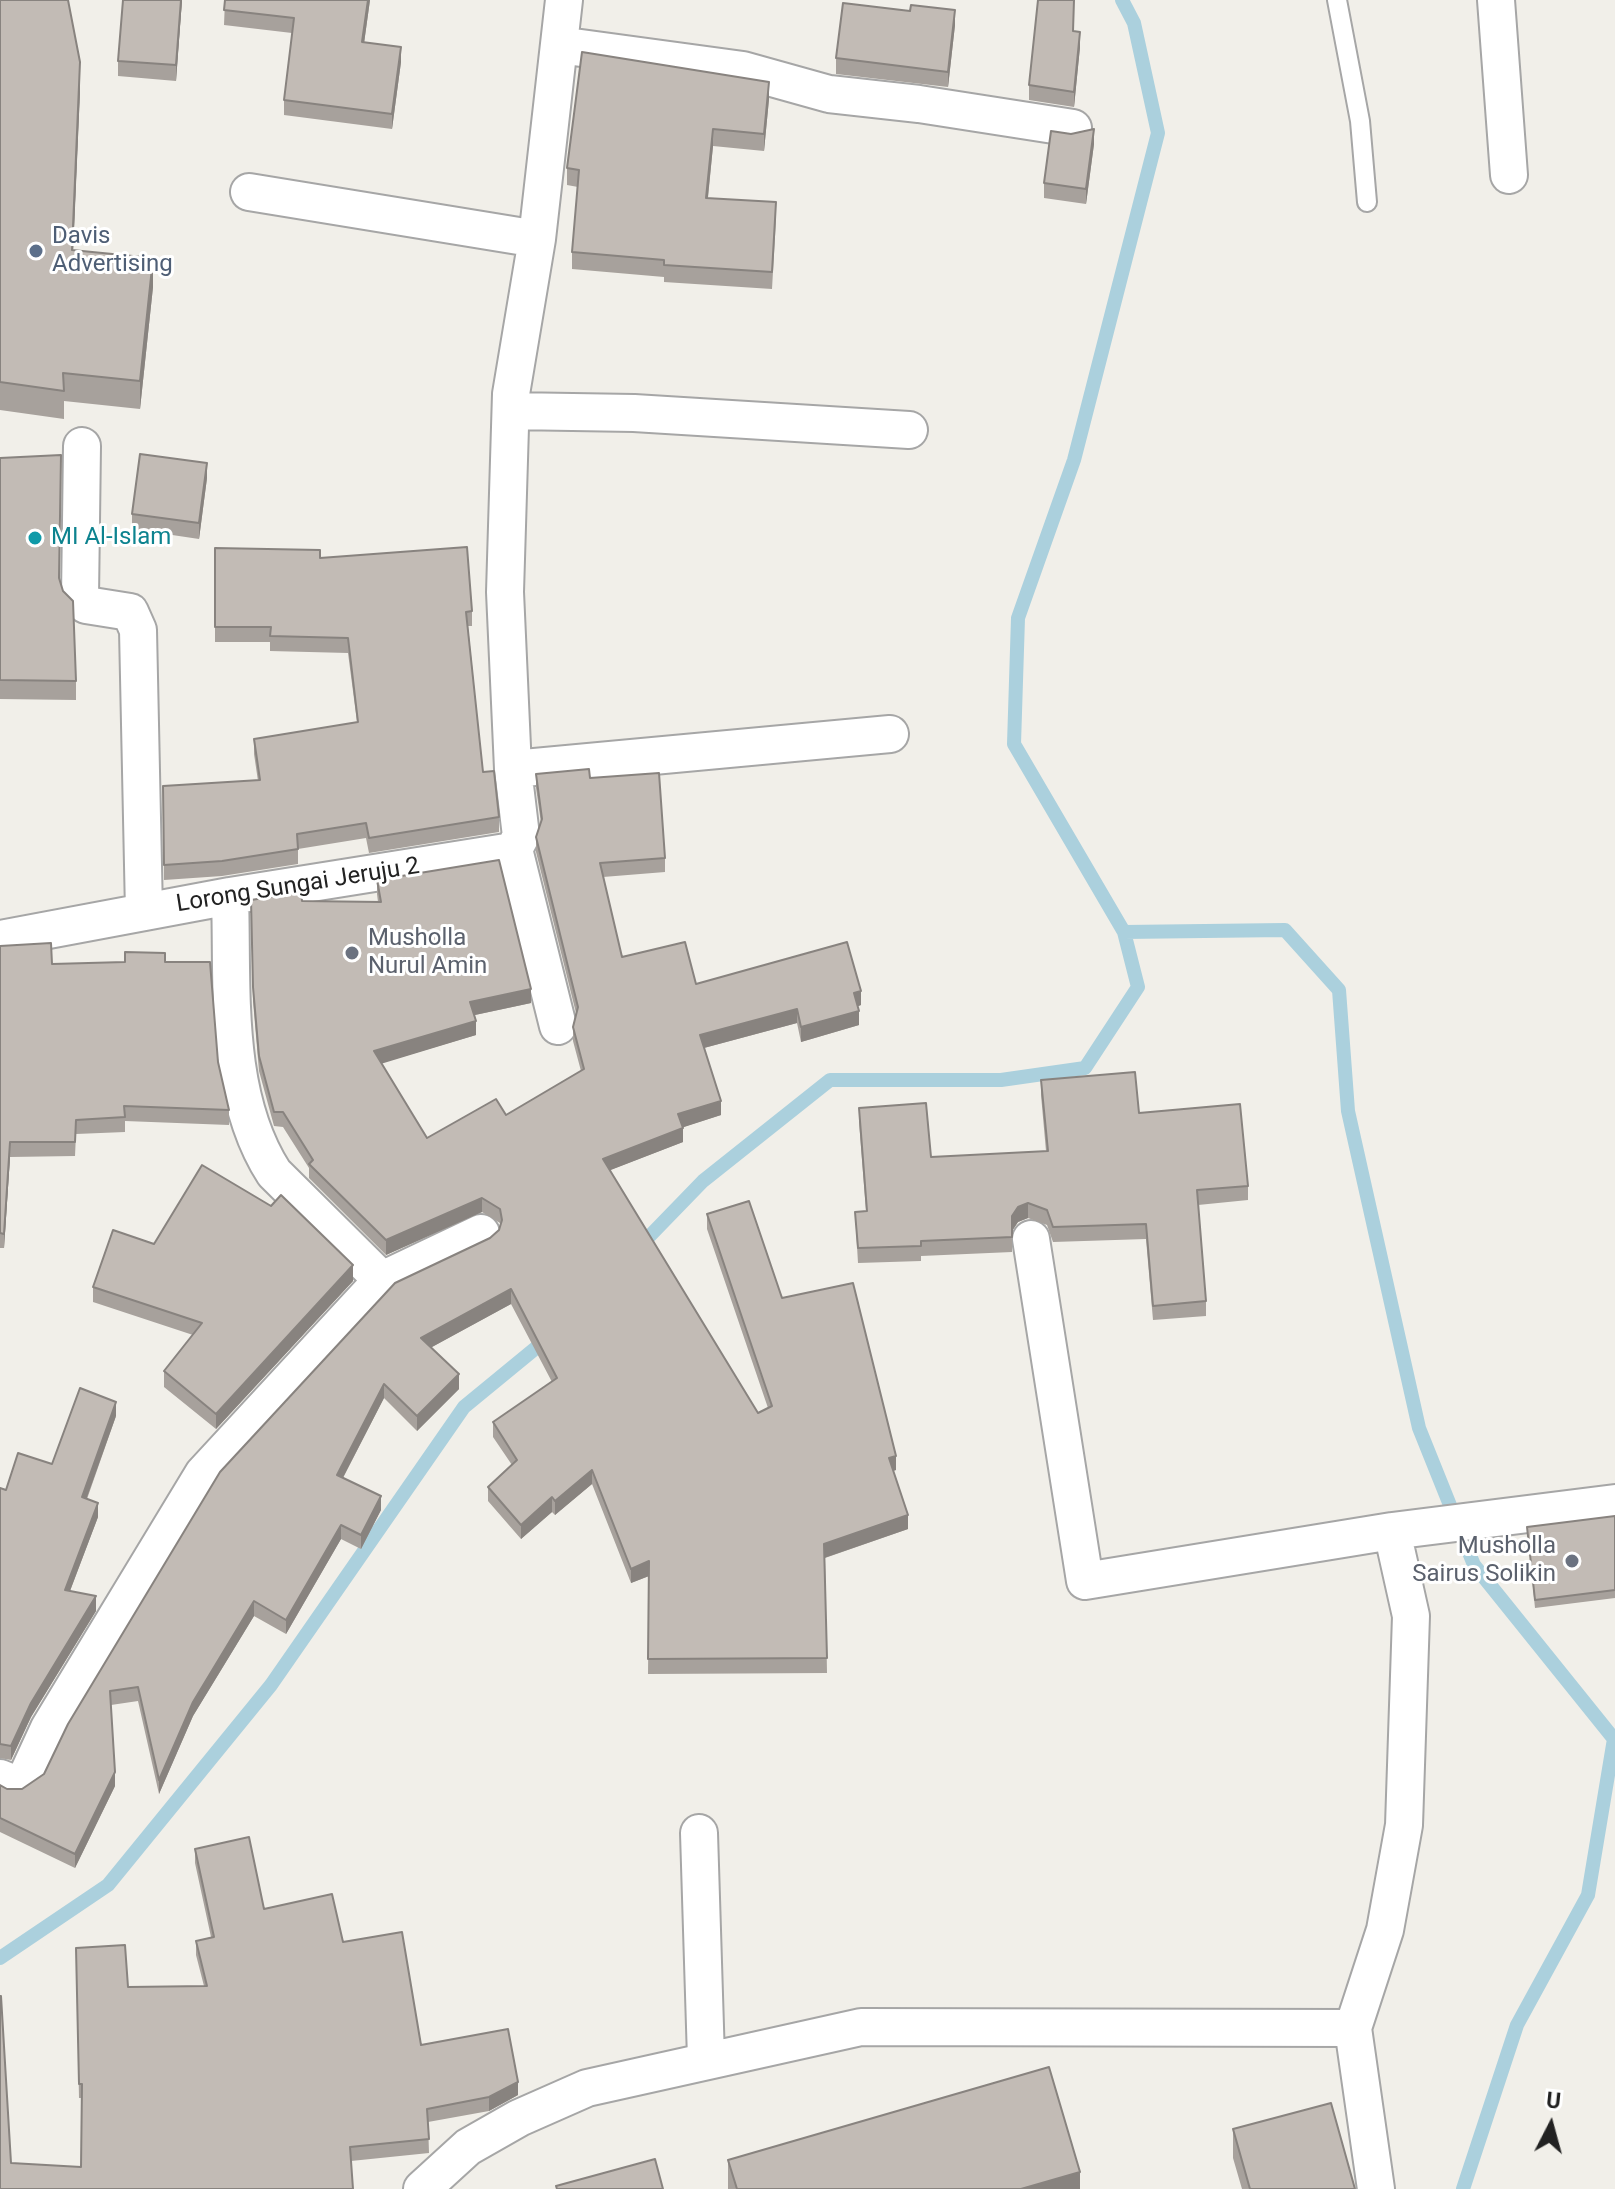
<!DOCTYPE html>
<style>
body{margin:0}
#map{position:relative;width:1615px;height:2189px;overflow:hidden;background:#f1efe9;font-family:Roboto,sans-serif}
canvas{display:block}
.north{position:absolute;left:1511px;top:2085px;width:80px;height:80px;-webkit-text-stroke:6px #fff;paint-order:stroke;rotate:6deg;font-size:22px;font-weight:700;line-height:32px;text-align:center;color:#222}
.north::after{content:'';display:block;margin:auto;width:28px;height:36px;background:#222;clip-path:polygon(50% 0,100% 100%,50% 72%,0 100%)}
</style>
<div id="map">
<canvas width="1615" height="2189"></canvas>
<div class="north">U</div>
</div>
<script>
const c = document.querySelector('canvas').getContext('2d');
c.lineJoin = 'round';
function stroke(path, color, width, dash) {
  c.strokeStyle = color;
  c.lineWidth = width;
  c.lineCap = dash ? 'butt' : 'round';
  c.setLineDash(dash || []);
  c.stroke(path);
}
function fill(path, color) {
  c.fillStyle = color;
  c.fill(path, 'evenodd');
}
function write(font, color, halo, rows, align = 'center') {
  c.font = font + ' Roboto,sans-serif';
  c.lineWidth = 6;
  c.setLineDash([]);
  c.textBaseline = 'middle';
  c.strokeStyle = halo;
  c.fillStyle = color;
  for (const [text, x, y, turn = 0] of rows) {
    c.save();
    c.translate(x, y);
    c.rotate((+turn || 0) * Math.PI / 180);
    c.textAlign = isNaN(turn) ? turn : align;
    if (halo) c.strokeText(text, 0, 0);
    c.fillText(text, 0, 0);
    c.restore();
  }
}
stroke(new Path2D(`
 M1122 0 1134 23 1158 133 1074 460 1018 618 1014 744 1124 932 1285 930 1339 990 1348 1111 1419 1428 1474 1565 1614 1739 1588 1895 1517 2025 1463 2189
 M639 1247 703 1181 830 1080H1001L1085 1068 1138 987 1124 932
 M0 1958 108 1885 271 1685 464 1407 548 1338`), '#abd0dd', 14);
const service = new Path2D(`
 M1337 0 1360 121 1367 202`);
const minor = new Path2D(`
 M564 0 537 239 511 394 505 592 513 769 890 734
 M1496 0 1509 175
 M559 45 743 70 829 94 919 104 1073 128
 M249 192 537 239
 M511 411 634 413 909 430
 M82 446 80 597 86 605 130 612 138 630 144 912
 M514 849 558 1026
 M230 896C233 986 223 1094 274 1173L382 1280
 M0 939 230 896 506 852 514 849 521 836 513 769
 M1031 1239 1085 1581 1392 1531 1615 1503
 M0 1778 15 1784 25 1780 49 1728 203 1474 382 1280 481 1233
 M699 1833 706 2059
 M422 2189 468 2147 519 2118 587 2088 861 2027 1353 2028
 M1376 2189 1353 2028 1385 1930 1404 1825 1411 1616 1392 1531`);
stroke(service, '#a6a6a6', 22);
stroke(minor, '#a6a6a6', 40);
stroke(service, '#fff', 18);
stroke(minor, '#fff', 36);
fill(new Path2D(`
 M0 0 80 91 73 250 153 287 140 409 64 401V419L0 410Z
 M182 0 176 81 118 76V61Z
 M225 0H370L364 43 401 62 392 129 284 115V100L292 33 224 25Z
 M1006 0H1074L1073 31 1080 47 1074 107 1029 100V85L1038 0Z
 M955 25 948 87 836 74V58Z
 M769 99 764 151 713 146 708 198 776 219 772 289 664 282V277L572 269V252L578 187 567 185V168Z
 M1071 134 1094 144 1086 204 1044 198V183Z
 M0 458 59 579 76 681V700L0 699Z
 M207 478 199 539 132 529V514Z
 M215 548 320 558 472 611V626H468L483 772 499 817V832L369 853 366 838 298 849V864L222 876 164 880 163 786 258 781 254 754V739L357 722 348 653 270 651V642H215Z
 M536 774 590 778 665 858V872L603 877 622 957 696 984 861 1005 857 1006 859 1025 801 1042 797 1023 704 1048 721 1115 683 1127V1142L610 1170 758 1413 768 1408 707 1229V1214L782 1298 896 1470 893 1471 908 1529 825 1558 827 1673 648 1674 649 1576 631 1583 592 1484 555 1515 552 1512 521 1539 488 1501V1487L512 1465 493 1437V1422L552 1382 511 1304 430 1348 459 1389 417 1431 384 1398 343 1478 381 1510 361 1549 341 1539 286 1634 254 1616 193 1716 159 1794 138 1701 111 1705 115 1786 75 1868 0 1832V1785L7 1789H22L44 1774 68 1724 490 1238 499 1230 500 1225V1223L482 1212 386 1255 309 1178V1168L283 1127 274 1126 259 1071 253 1001 251 900 378 902 377 894V880L531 1003 475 1015 476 1035 381 1063 427 1138 506 1115 581 1071 573 1041V1027L576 1013 536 852V837L541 823 536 788Z
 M0 946 52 964 165 962 218 1062 229 1110V1125L125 1121V1132L76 1134 75 1156 10 1157 4 1248H0Z
 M1041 1080 1139 1113 1248 1186V1200L1198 1205 1206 1301V1316L1153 1320 1146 1239 1053 1242 1047 1225 1028 1218 1018 1222 1012 1231V1252L921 1256V1261L858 1263 855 1212 866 1211 859 1122V1108L931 1157 1046 1151 1041 1095Z
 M154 1244 353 1281 216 1429 164 1387V1371L193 1335 93 1302V1287Z
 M116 1416 87 1499 98 1517 70 1591 96 1611 31 1717 11 1760 0 1758V1488L6 1490 52 1464Z
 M1615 1516V1598L1535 1608 1527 1527Z
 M195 1849 264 1909 343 1942 421 2045 518 2095 489 2111 428 2122 429 2153 351 2161 353 2189 11 2163 81 2167 82 2098H79L76 1948 128 1987 204 1986 196 1955V1941L211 1937 195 1863Z
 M1233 2129 1355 2189H1242L1233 2158Z
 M728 2160 1080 2189H728Z`), '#a7a19c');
fill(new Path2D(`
 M181 0H182L176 81V65Z
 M368 0H370L362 58V42Z
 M955 10V25L948 87V72Z
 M1080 32V47L1074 107V92Z
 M401 47V62L392 129V114Z
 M80 62V91L72 278V250Z
 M769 82V99L764 151V134Z
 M713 129V146L706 215V198Z
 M1094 129V144L1086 204V189Z
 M153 258V287L140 409V381Z
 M207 463V478L199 539V523Z
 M531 989V1003L470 1016V1002Z
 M861 991V1005L854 1008V993Z
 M797 1009V1023L700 1049V1035Z
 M859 1011V1025L801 1042V1027Z
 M476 1021V1035L374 1066V1051Z
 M721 1101V1115L678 1129V1114Z
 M683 1128V1142L603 1173V1159Z
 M10 1142V1157L4 1248V1234Z
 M482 1198V1212L386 1255V1240Z
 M1028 1203V1218L1018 1222 1012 1231V1216L1018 1207Z
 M353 1265V1281L216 1429V1414Z
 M511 1289V1304L421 1353V1338Z
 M459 1374V1389L417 1431V1416Z
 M384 1384V1398L337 1489V1475Z
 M116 1402V1416L82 1511V1497Z
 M896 1456V1470L889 1472V1458Z
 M592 1470V1484L555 1515V1501Z
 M381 1496V1510L361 1549V1535Z
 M552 1497V1512L521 1539V1525Z
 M98 1503V1517L65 1604V1590Z
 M908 1515V1529L824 1558V1544Z
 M341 1525V1539L286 1634V1620Z
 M649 1561V1576L631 1583V1569Z
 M96 1596V1611L31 1717 11 1760V1746L31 1703Z
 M254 1601V1616L193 1716 159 1794V1780L193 1702Z
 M115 1772V1786L75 1868V1854Z
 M518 2082V2095L489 2111V2097Z
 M1080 2172V2189H1021Z`), '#88837f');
const building = new Path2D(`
 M0 0H68L80 62 72 250 153 258 140 381 63 373 64 391 0 382Z
 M123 0H181L176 65 118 61Z
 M225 0H368L362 42 401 47 392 114 284 100 294 18 224 10Z
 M1038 0H1074L1073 31 1080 32 1074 92 1029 85Z
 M843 3 910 11 911 5 955 10 948 72 836 58Z
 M582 52 769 82 764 134 713 129 706 198 776 202 772 272 664 265V260L572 252 579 170 567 168Z
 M1094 129 1086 189 1044 183 1051 131 1071 134Z
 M140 454 207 463 199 523 132 514Z
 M61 455 59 578 63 591 73 601 76 681 0 680V458Z
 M467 547 472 611 466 612 483 772 494 771 499 817 369 838 366 823 297 834 298 849 222 861 164 865 163 786 260 780 254 739 358 722 348 638 270 636 271 627H215V548L320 550V558Z
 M589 769 590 778 659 773 665 858 600 863 622 957 685 942 696 984 847 942 861 991 854 993 859 1011 801 1027 797 1009 700 1035 721 1101 678 1114 683 1128 603 1159 758 1413 772 1406 707 1214 749 1201 782 1298 853 1283 896 1456 889 1458 908 1515 824 1544 827 1658 648 1659 649 1561 631 1569 592 1470 555 1501 552 1497 521 1525 488 1487 517 1460 493 1422 557 1378 511 1289 421 1338 459 1374 417 1416 384 1384 337 1475 381 1496 361 1535 341 1525 286 1620 254 1601 193 1702 159 1780 138 1687 110 1691 115 1772 75 1854 0 1818V1785L7 1789H22L44 1774 68 1724 220 1472 395 1283 490 1238 499 1230 502 1220 500 1209 482 1198 386 1240 309 1164 313 1160 283 1112H274L259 1056 253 987 251 900 301 892 302 901 381 902 377 880 499 860 531 989 470 1002 476 1021 374 1051 427 1138 496 1099 506 1115 584 1069 573 1027 578 1007 536 837 542 819 536 774Z
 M51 943 52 964 125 962V952L165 953V962H210L218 1062 229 1110 124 1106 125 1117 76 1120 75 1142H10L4 1234 0 1233V946Z
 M1135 1072 1139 1113 1240 1104 1248 1186 1197 1190 1206 1301 1153 1306 1146 1224 1053 1227 1047 1210 1028 1203 1018 1207 1012 1216V1237L921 1241V1246L858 1248 855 1212 867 1211 859 1108 926 1103 931 1157 1048 1151 1041 1080Z
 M202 1165 271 1206 281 1195 353 1265 216 1414 164 1371 202 1323 93 1287 113 1230 154 1244Z
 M80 1388 116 1402 82 1497 98 1503 65 1590 96 1596 31 1703 11 1746 0 1744V1488L6 1490 18 1453 52 1464Z
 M1615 1516V1590L1535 1600 1527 1527Z
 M249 1837 264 1909 332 1894 343 1942 402 1932 421 2045 508 2029 518 2082 489 2097 427 2109 429 2139 350 2147 353 2189H0V1996H1L11 2163 81 2167 82 2084H79L76 1948 125 1945 128 1987 207 1986 196 1941 214 1937 195 1849Z
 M1049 2067 1080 2172 1021 2189H737L728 2160Z
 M1331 2103 1355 2189H1250L1233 2129Z
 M655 2159 663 2189H557L556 2186Z`);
fill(building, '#c2bbb5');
stroke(building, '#88837f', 2);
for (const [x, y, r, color] of [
 [36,251,8,"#5c6f8a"],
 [35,538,8,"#0f9aa8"],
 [352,953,8,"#6b7280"],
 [1572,1561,8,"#6b7280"]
]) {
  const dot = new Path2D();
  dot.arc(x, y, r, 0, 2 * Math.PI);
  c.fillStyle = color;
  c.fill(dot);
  stroke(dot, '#fff', 3);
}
write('24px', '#4e5e75', '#fff', [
 ["Davis",52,237],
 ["Advertising",52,265]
], 'left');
write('24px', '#0d838f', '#fff', [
 ["MI Al-Islam",51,538]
], 'left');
write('24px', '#222', '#fff', [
 ["Lorong Sungai Jeruju 2",298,886,-9]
]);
write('24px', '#5b616d', '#fff', [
 ["Musholla",368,939],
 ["Nurul Amin",368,967],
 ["Musholla",1556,1547,"right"],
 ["Sairus Solikin",1556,1575,"right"]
], 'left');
</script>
